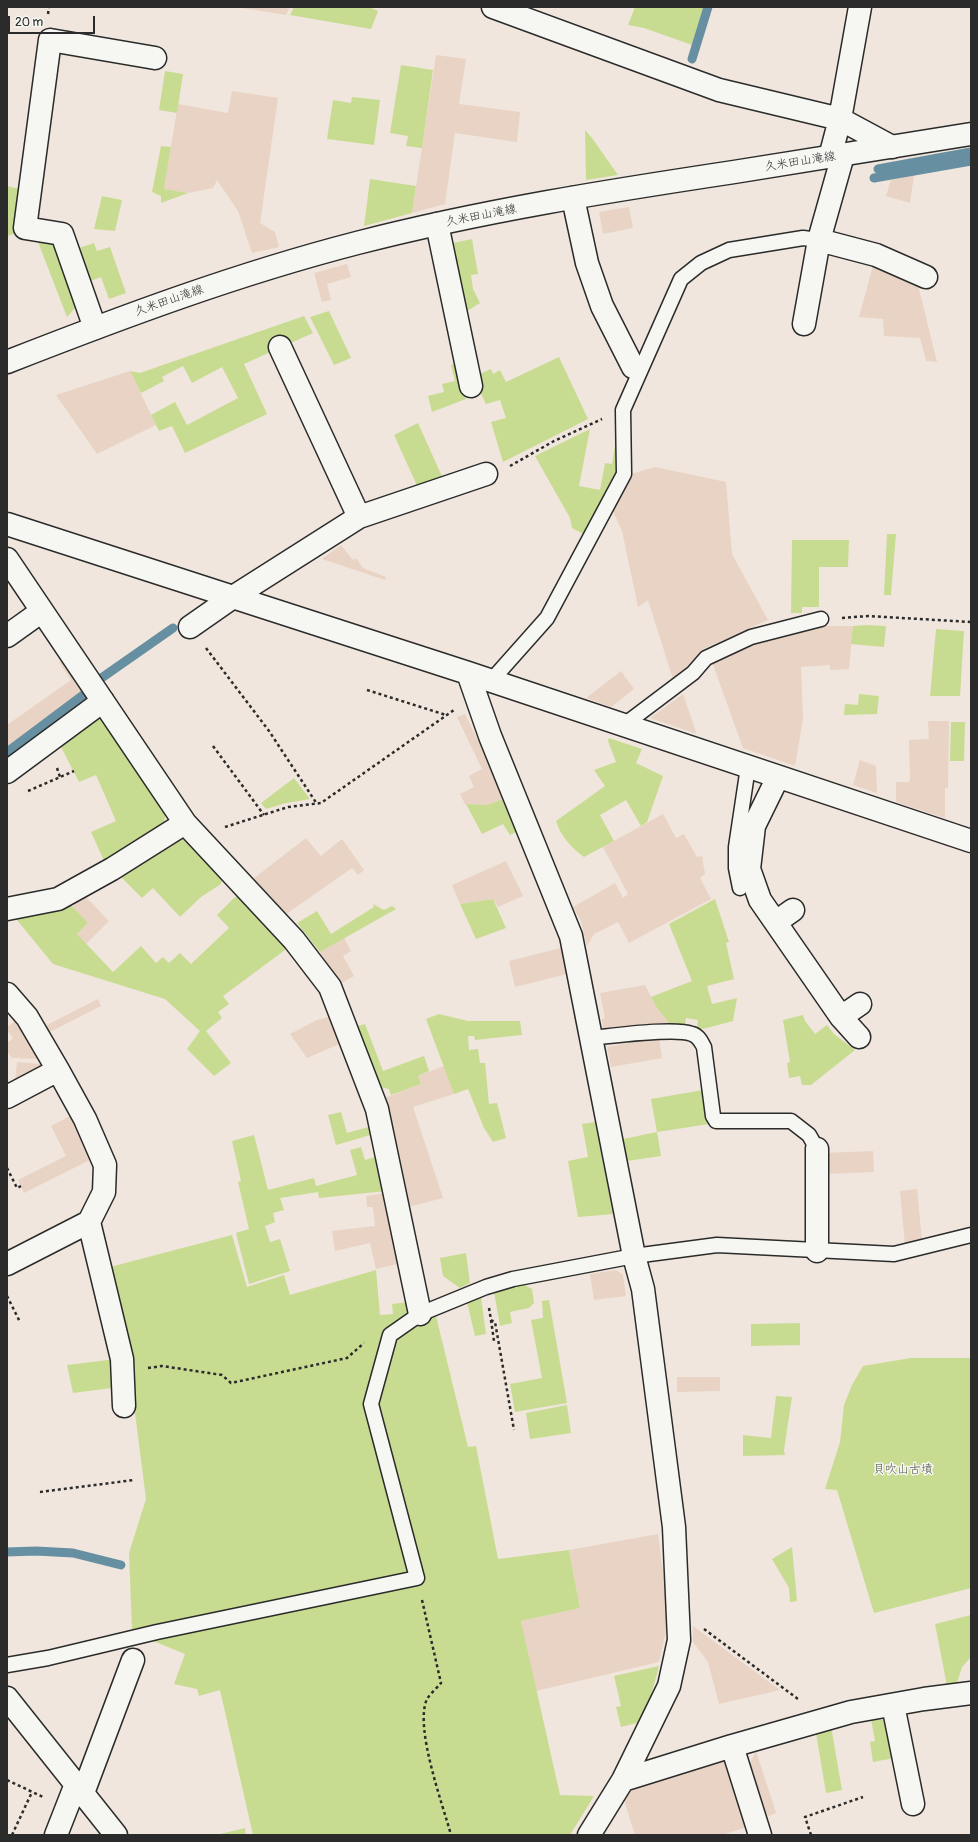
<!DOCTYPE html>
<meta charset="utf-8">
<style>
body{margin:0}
#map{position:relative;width:978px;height:1842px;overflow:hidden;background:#f0e6dd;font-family:Pangolin,sans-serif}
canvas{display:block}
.frame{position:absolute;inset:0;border:8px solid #2b2b2b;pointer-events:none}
.scale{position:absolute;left:8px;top:16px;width:87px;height:18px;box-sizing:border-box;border:2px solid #2b2b2b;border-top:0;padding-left:5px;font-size:12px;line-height:14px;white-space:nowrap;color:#2b2b2b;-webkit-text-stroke:3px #f6f6f2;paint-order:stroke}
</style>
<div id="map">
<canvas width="978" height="1842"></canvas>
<div class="frame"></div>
<div class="scale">20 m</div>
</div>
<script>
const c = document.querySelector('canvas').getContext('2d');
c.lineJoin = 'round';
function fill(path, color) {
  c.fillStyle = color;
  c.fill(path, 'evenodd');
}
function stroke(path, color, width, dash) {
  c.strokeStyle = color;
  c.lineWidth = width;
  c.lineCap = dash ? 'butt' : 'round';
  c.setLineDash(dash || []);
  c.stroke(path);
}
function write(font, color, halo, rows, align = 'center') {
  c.font = font + ' Pangolin,"Klee One",sans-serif';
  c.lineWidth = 3;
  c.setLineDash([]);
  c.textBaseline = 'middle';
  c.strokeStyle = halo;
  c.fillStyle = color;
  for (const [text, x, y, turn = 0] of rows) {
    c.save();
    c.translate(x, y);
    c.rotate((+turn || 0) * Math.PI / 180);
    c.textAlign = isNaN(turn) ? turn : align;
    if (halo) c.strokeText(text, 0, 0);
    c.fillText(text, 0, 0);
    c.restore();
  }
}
fill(new Path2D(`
 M236 7H290L286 15Z
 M436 55 466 59 459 104 520 112 517 142 455 133 445 204 412 213Z
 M232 91 278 98 260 223 275 232 279 247 252 253 238 211 217 180 213 188 188 193 164 189 178 104 228 113Z
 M914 175 910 203 886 196 891 180Z
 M629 207 633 228 603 234 599 212Z
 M347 264 351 277 327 284 331 300 322 302 314 273Z
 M873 266 918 285 937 362 926 361 920 338 884 336 883 319 859 317Z
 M130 371 156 425 97 454 56 395Z
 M655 467 726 482 732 554 768 620 703 649 689 667 673 679 648 600 638 607 622 531 613 511 631 474Z
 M341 545 353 560 356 558 363 568 386 577 385 580 322 559Z
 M822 626H853L849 669 830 670V665L801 667 803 719 795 766 743 748 712 662 770 635 772 639Z
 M65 659 83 688 82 694 7 750V725L71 680 59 662Z
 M621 671 634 689 611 707 586 698Z
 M683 694 696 732 697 734 650 718Z
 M465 714 506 798 487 805 465 804 460 794 474 787 469 776 482 769 457 717Z
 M928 721H949L948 788H945V818L896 802V782H908L910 780 909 740 929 739Z
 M860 760 876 766 877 793 853 785Z
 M663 814 676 838 684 834 697 857 702 856 705 874 700 878 711 899 629 943 618 922 594 934 587 946 581 921 573 907 615 883 623 898 628 894 603 847Z
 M306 838 321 856 342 839 364 870 358 875 352 868 282 917 249 882Z
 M506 861 523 896 498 907 493 899 460 904 452 885Z
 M84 895 109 921 86 944 77 934 88 923 72 907Z
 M344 938 351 951 343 956 354 976 338 985 320 952Z
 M561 948 567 974 515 987 509 961Z
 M645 985 657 1008 670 1024 603 1029 602 1019 605 1018 600 993Z
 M98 999 101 1006 44 1035 41 1028Z
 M336 1015 344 1042 307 1058 290 1034 317 1020Z
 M17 1020 40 1059 12 1058 7 1051V1043L13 1038 7 1030V1027Z
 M659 1037 662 1058 611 1067 607 1047Z
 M17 1062 42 1064 45 1069 7 1090V1081H15Z
 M444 1066 454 1094 413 1107 443 1198 408 1207 382 1099 421 1084 418 1076Z
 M74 1114 94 1158 24 1193 18 1180 66 1156 51 1126Z
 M873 1151 874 1172 825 1174 824 1153Z
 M917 1189 922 1241 905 1245 900 1191Z
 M386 1193 402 1263 376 1269 370 1243 335 1251 332 1231 375 1226 373 1207H367L366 1196Z
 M616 1270 623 1275 626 1296 594 1300 590 1274Z
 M677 1377H720V1391L677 1392Z
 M658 1534 669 1618 659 1662 536 1691 521 1621 580 1608 569 1550Z
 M693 1626 780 1690 719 1704 708 1662 693 1642Z
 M756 1751 776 1813 766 1817 749 1765Z
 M724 1760 727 1764 749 1826 722 1835H635L624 1800 631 1791 697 1767Z`), '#e9d3c4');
fill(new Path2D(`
 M294 7H369L378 11 371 29 290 15Z
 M635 7H704L692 45 644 28 628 25Z
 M401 65 433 70 422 148 406 146 408 136 390 133Z
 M165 71 183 74 177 113 159 110Z
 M352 97 380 100 374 145 327 139 333 100 351 103Z
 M585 130 592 138 618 175 586 180Z
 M161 146 171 147 164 189 188 193 161 203V196L152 192Z
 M370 179 416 186 412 213 364 226Z
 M7 186 20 189 14 234 7 236 8 216H7Z
 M102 196 122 200 115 231 94 229Z
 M472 239 478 274 471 275 473 289 480 303 467 311 461 308 448 244Z
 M38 242 54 243 76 307 67 317Z
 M94 243 97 251 110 247 126 293 109 299 101 277 88 282 76 249Z
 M329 311 351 358 334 365 310 317Z
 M304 316 313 333 244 364 267 414 185 453 172 426 159 431 151 415 173 403 175 402 187 425 238 398 222 367 192 383 183 366 162 377 164 381 162 382 141 393 130 371 140 373Z
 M559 357 588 419 503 462 491 422 506 418 500 400 486 404 481 394 477 375 491 369 493 374 500 370 506 382Z
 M457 363 466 399 432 412 428 396 444 392 442 384 455 381 451 365Z
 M418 423 444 481 419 490 394 435Z
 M590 429 579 486 600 490 605 463 612 464 616 439H620L618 473 585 535 572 528 570 518 535 456Z
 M887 534H896L891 595H884Z
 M792 540H849L848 567H819V607H802V613H791Z
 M867 625 886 626 884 647 851 644 853 626Z
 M936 629 964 631 960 696H930Z
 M859 694 879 696 877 714 844 715 845 704 858 705Z
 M91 718 101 719 166 812 164 822 105 863 91 832 116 821 96 775 79 782 59 743Z
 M951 722H965L964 761H950Z
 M609 738 642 749 636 763 663 776 647 822 641 826 626 800 600 815 614 841 584 857C571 847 561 837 556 821L605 786 594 770 616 762 608 741Z
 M294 778 310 799 286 803 266 809 261 803Z
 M506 798 520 830 510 835 503 824 482 834 466 804 487 805Z
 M182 833 223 875 221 884 201 897 180 917 153 888 142 898 120 876Z
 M242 896 289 947 223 996 229 1004 218 1012 222 1018 206 1031 231 1063 214 1076 187 1049 200 1031 165 999 53 964 12 914 68 902 88 923 77 934 113 972 141 946 156 963 163 957 169 963 180 953 191 964 229 928 217 915 235 897Z
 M493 899 506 928 476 939 460 904Z
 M715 899 729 942 726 943 734 979 707 986 712 1004 737 998 733 1021 703 1029 697 1028 698 1020 686 1018 685 1027 670 1024 657 1008 651 997 692 981 669 924Z
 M373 904 384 910 392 906 396 909 320 952 297 923 317 911 331 934 374 907Z
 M439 1014 468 1021H520L522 1035 475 1040 474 1036H468L469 1050 478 1049 480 1063H485L489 1104 497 1103 506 1138 493 1142 484 1128 468 1089 454 1094 426 1019Z
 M803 1015 805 1021 815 1034 827 1025 834 1034 855 1050 811 1085H802L800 1076 789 1078 787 1063 790 1062 783 1020Z
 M365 1024 383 1071 424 1056 429 1071 418 1076 421 1084 391 1095 389 1089 380 1087 358 1026Z
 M703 1090 706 1118 709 1124 657 1132 661 1156 627 1161 623 1139 657 1132 651 1099Z
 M341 1112 347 1133 372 1126 374 1134 336 1145 328 1115Z
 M595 1122 613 1214 578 1217 568 1161 588 1157 582 1124Z
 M254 1135 268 1190 314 1178 316 1186 357 1175 350 1150 361 1147 365 1160 379 1156 386 1191 319 1198 318 1192 280 1198 284 1210 273 1213 275 1222 265 1226 270 1242 280 1239 290 1271 249 1284 236 1233 249 1229 238 1182 241 1181 232 1141Z
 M232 1235 247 1287 284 1275 290 1295 376 1270 380 1315 393 1314 392 1304 409 1302 436 1316 468 1447 476 1446 498 1559 569 1550 580 1608 521 1621 560 1795 594 1796 570 1835H253L220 1690 199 1696 197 1689 174 1684 185 1654 148 1639 132 1630 129 1553 146 1499 129 1366 110 1267Z
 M466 1253 470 1283 460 1288 443 1276 440 1258Z
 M521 1283 532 1289 534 1303 529 1308 510 1312 512 1323 500 1326 494 1292Z
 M481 1297 486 1334 475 1336 467 1302Z
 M549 1300 567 1403 515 1412 510 1384 542 1378 531 1320 543 1318 542 1301Z
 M800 1323V1345L751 1346V1324Z
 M911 1358H971V1588L874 1613 837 1490 825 1489 840 1442 844 1405 852 1385 863 1366Z
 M116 1359 112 1388 73 1393 67 1365Z
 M776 1396 792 1397 784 1450 785 1455 743 1456V1435L771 1438Z
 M567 1405 571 1433 530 1439 526 1413Z
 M792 1547 797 1601 790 1602 789 1588 772 1559Z
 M971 1615V1657L962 1667 957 1683 947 1686 935 1624Z
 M659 1666 651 1696 637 1723 621 1727 616 1707 621 1706 614 1676Z
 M878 1713 880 1720 888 1719 895 1758 873 1762 870 1742 875 1741 870 1714Z
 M831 1726 842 1790 826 1793 815 1727Z
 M245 1828 246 1835H216Z`), '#c8dc91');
stroke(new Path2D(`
 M692 59 708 7
 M878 169 971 152
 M874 178 971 161
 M100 679 173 628
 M7 752 83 695
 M7 1552 36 1551 73 1553 121 1565`), '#678fa2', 9);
const service = new Path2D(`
 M491 681 547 618 624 474 623 410 681 279 701 263 729 250 803 238 819 240
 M624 725 693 673 706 658 751 637 821 619
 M740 888 736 868V847L748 767
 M590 1038C612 1036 675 1027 692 1034 699 1036 701 1042 704 1047L713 1116 716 1121H791L809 1135 817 1149
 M7 1665 48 1658 157 1632 417 1578 371 1404 390 1335 420 1314 486 1287 513 1279 634 1256 717 1245 894 1254 971 1235`);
const minor = new Path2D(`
 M493 7 719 90 840 119 892 147
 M830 157 840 119 860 7
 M573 198 587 263 602 306 633 367
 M437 224 471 386
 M819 240 843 155
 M804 324 819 240 876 255 926 277
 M95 328 62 234 25 228 50 40 155 58
 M280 347 359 517
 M7 524 468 673 971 841
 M7 559 185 823 294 940 330 987 377 1109 420 1314
 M190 627 233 597 359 517 486 474
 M7 636 42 611
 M468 673 490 736 571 936 634 1256 643 1289 674 1527 679 1640 669 1686 623 1780 589 1835
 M7 772 103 701
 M778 777 754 826 749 869 760 900 841 1017 859 1037
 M7 909 58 899 112 869 185 823
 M776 922 793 910
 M7 994 27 1017 58 1070 85 1119 105 1165 104 1192 89 1222 7 1264
 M841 1017 860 1004
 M7 1097 58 1070
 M817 1149V1251
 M89 1222 122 1359 124 1406
 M7 1698 116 1835
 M893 1705 913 1804
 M732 1746 760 1835
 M623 1780 732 1746 851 1712 924 1699 971 1693
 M83 1793 133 1660
 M56 1835 76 1784`);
const tertiary = new Path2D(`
 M7 362C122 317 237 274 357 243 481 211 608 191 734 172 813 160 892 146 971 134`);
stroke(service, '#2b2b2b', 17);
stroke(minor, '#2b2b2b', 25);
stroke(tertiary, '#2b2b2b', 25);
stroke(new Path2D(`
 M48 14 49 7
 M510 466 554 441 602 419
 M842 618 868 616 971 622
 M206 648 269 731 317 804
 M367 690 446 715
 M213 746 264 815
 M57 768 60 777
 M28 791 74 771
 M225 827 288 807 321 803 454 710
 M7 1168 17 1188 21 1186
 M7 1296 20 1322
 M489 1308 491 1320 495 1322 514 1430
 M491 1320 494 1341
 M148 1368 162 1366 222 1375 231 1383 347 1358 364 1343
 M40 1492 134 1480
 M422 1600 441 1683C437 1688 430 1694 427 1699 414 1727 443 1805 451 1835
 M704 1629 798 1699
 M7 1780 43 1797
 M12 1835 32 1792
 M811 1835 805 1817 863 1797`), '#2b2b2b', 2.5, [3, 3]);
stroke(service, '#f6f6f2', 14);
stroke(minor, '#f6f6f2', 22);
stroke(tertiary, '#f6f6f2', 22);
write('12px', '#2b2b2b', '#f6f6f2', [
 ["久米田山滝線",800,162,-9],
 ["久米田山滝線",481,216,-11],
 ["久米田山滝線",169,301,-19]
]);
write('12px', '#525744', '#f6f6f2', [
 ["貝吹山古墳",903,1470]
]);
</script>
